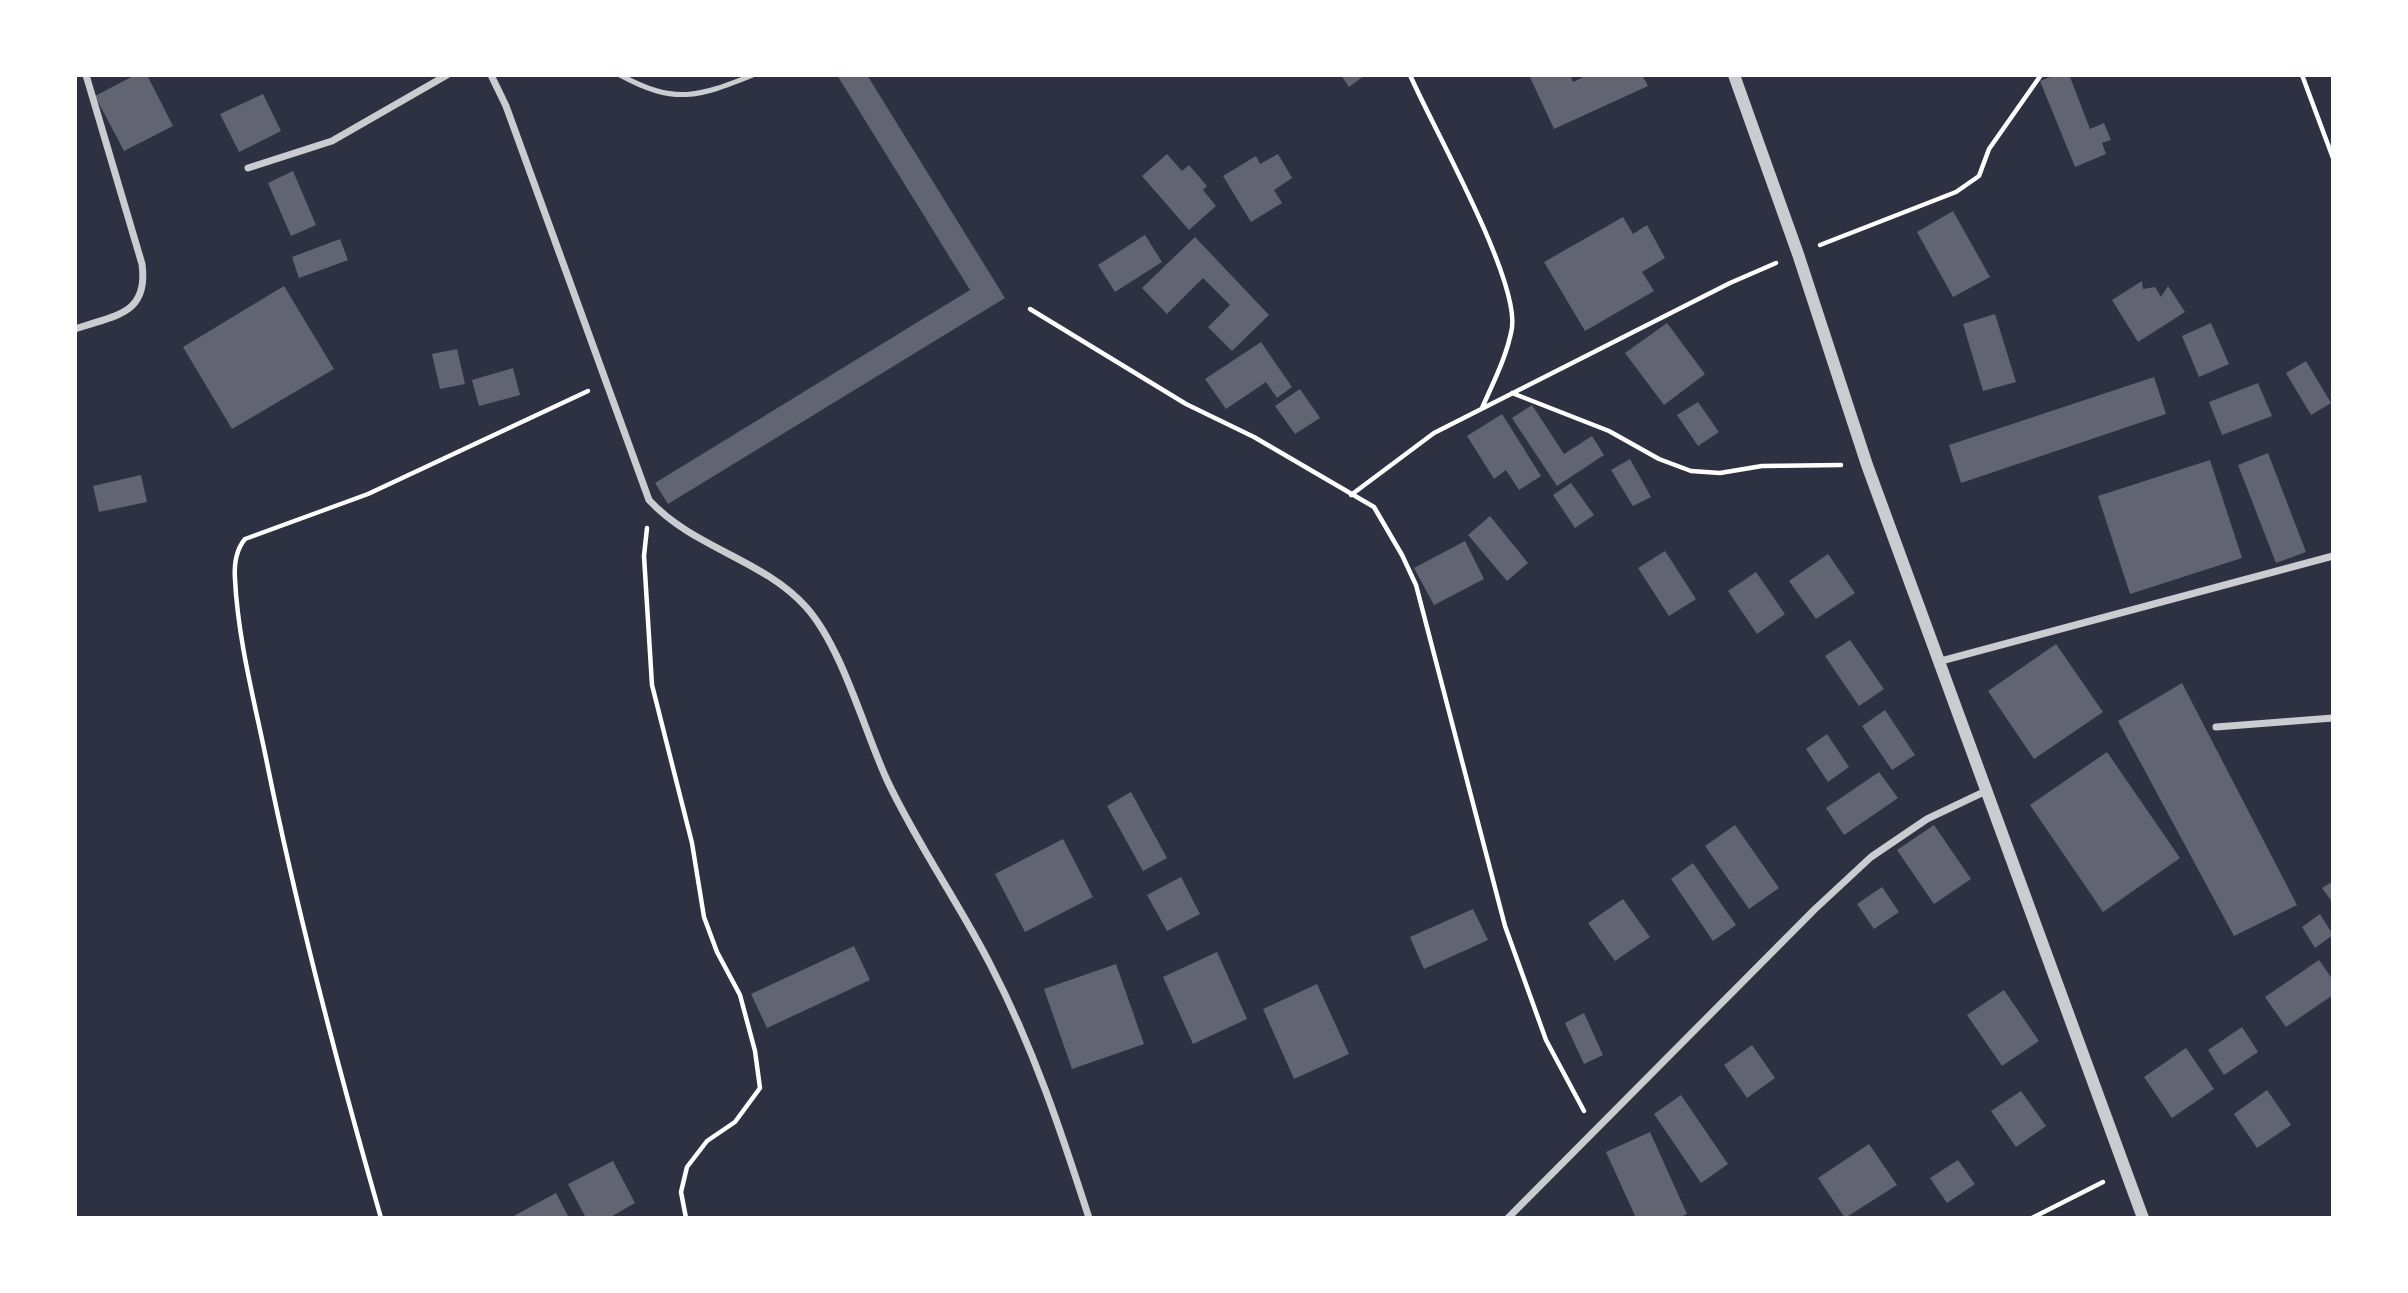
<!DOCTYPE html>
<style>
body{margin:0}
#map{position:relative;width:2408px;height:1293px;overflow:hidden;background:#2d3142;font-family:"DM Sans",sans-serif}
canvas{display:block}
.frame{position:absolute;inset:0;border:77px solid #fff;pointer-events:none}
</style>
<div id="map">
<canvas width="2408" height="1293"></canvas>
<div class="frame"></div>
</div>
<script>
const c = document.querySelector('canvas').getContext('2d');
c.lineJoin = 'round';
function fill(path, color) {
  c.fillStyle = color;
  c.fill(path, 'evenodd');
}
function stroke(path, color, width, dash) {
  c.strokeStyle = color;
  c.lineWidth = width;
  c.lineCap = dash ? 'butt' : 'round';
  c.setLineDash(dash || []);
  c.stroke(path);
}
fill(new Path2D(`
 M135 75H147L173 126 124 151 95 96Z
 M837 75H867L1005 298 668 504 655 483 970 290Z
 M1341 75H1365L1349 87Z
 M1529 75H1570L1573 82 1588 75H1642L1648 86 1554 129Z
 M2055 75H2075L2070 77 2090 129 2104 123 2111 140 2102 143 2106 154 2075 167 2040 81Z
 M263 94 281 131 239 152 220 114Z
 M1167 154 1182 171 1189 165 1207 186 1203 190 1216 206 1189 230 1142 176Z
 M1278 154 1292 178 1274 190 1282 203 1251 222 1223 176 1256 156 1260 164Z
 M293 171 316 225 291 236 268 183Z
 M1953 211 1990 277 1953 297 1917 232Z
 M1623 217 1633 234 1647 225 1665 258 1642 272 1654 291 1585 331 1544 262Z
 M1145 235 1162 262 1115 292 1098 265Z
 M1195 237 1269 315 1232 351 1208 327 1230 305 1203 278 1167 314 1142 288Z
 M340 239 348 260 299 278 292 257Z
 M2142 281 2143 289 2155 287 2161 297 2168 286 2185 312 2138 342 2112 300Z
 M284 286 334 369 232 429 183 347Z
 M1995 314 2016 382 1983 391 1963 324Z
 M1667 323 1705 374 1664 405 1625 353Z
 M2211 323 2229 364 2199 377 2182 336Z
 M1261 342 1292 387 1277 398 1266 382 1226 409 1205 379Z
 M457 349 465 384 440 389 432 354Z
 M2306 361 2331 403 2311 415 2286 373Z
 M513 368 520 395 479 406 472 380Z
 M2154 377 2166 414 1961 483 1949 445Z
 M2258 383 2272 416 2222 435 2209 402Z
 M1300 389 1320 418 1295 434 1275 406Z
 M1698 402 1719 432 1698 446 1677 415Z
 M1532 405 1564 454 1592 436 1604 455 1557 486 1512 418Z
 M1502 414 1541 476 1519 490 1506 470 1494 479 1467 436Z
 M2268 453 2306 552 2276 563 2238 465Z
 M1630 459 1651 497 1633 506 1611 470Z
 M2210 460 2242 558 2130 594 2098 496Z
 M141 475 147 502 99 512 93 486Z
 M1571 483 1594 515 1575 528 1553 495Z
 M1490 516 1528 563 1507 581 1468 535Z
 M1465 541 1484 579 1434 605 1414 568Z
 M1665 551 1696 599 1669 616 1638 568Z
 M1828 554 1855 593 1816 619 1789 581Z
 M1756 572 1785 614 1757 634 1728 591Z
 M1850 640 1884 689 1859 706 1825 656Z
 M2056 644 2103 712 2034 759 1988 691Z
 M2182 683 2297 905 2234 936 2118 721Z
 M1885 710 1915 755 1892 770 1862 726Z
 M1827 734 1849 767 1828 782 1806 749Z
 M2107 752 2180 858 2103 912 2030 805Z
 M1879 772 1898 798 1844 835 1826 808Z
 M1131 792 1167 858 1143 871 1107 806Z
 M1735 825 1779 888 1749 909 1705 846Z
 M1934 825 1971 879 1934 904 1897 850Z
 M1063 839 1093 897 1025 932 995 874Z
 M1693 863 1736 925 1713 941 1671 879Z
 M1181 877 1200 914 1167 931 1147 895Z
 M2333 881V903L2322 888Z
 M1882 887 1899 912 1874 929 1857 904Z
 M1623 899 1650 937 1615 961 1588 923Z
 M1473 909 1488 940 1424 969 1410 937Z
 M2320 914 2333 935 2315 948 2302 927Z
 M854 946 870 980 767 1028 751 994Z
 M1217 952 1247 1019 1193 1044 1163 977Z
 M2319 960 2333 980V995L2286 1027 2265 997Z
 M1116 964 1144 1044 1072 1069 1044 989Z
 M1317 984 1349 1054 1294 1079 1263 1009Z
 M2004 990 2039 1041 2002 1066 1967 1015Z
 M1584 1013 1603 1055 1584 1064 1565 1023Z
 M2242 1027 2258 1052 2224 1075 2208 1050Z
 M1752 1045 1775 1078 1747 1098 1724 1065Z
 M2186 1048 2214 1089 2172 1118 2144 1077Z
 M2267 1090 2291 1125 2257 1148 2234 1114Z
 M2021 1091 2046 1126 2016 1147 1991 1111Z
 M1681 1095 1728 1164 1701 1183 1654 1114Z
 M1650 1132 1687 1214 1678 1218H1636L1606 1152Z
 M1869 1144 1897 1185 1845 1218 1818 1178Z
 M1958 1160 1975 1184 1947 1203 1930 1178Z
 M613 1161 635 1203 609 1218H586L568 1184Z
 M556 1193 569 1218H510Z`), '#626471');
stroke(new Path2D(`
 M1410 75C1433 128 1519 278 1512 328 1507 356 1493 383 1482 408
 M2302 75 2333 158
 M1820 245 1956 192 1979 176 1989 149 2041 75
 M1030 309 1186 404 1254 437 1374 507 1402 555 1416 585 1505 926 1546 1040 1584 1111
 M1512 393 1609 431 1659 459 1691 471 1720 473 1762 466 1841 465
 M1351 495 1434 433 1730 283 1776 263
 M647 528 644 556 652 685 692 843 704 917 717 952 740 995 755 1051 760 1088 735 1122 707 1141 687 1167 681 1192 686 1218
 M381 1218C338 1068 298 916 267 763 255 703 238 641 235 579 234 565 235 551 245 539L368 494 588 391
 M2032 1218 2103 1182`), '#fff', 4.5);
stroke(new Path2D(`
 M620 75C675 105 698 97 753 75`), '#caccd0', 5);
stroke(new Path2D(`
 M491 75 506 106 649 500C693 548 763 559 806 607 842 647 864 730 887 780 917 844 959 903 991 966 1033 1047 1061 1131 1089 1218
 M248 168 332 141 447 75
 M75 329C113 315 149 316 142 264L86 75
 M1941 661 2333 556
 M2216 727 2333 718
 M1508 1218 1814 910 1871 857 1927 819 1988 790`), '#caccd0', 7);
stroke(new Path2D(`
 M1734 75 1798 254 1867 465 2143 1218`), '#caccd0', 12);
</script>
